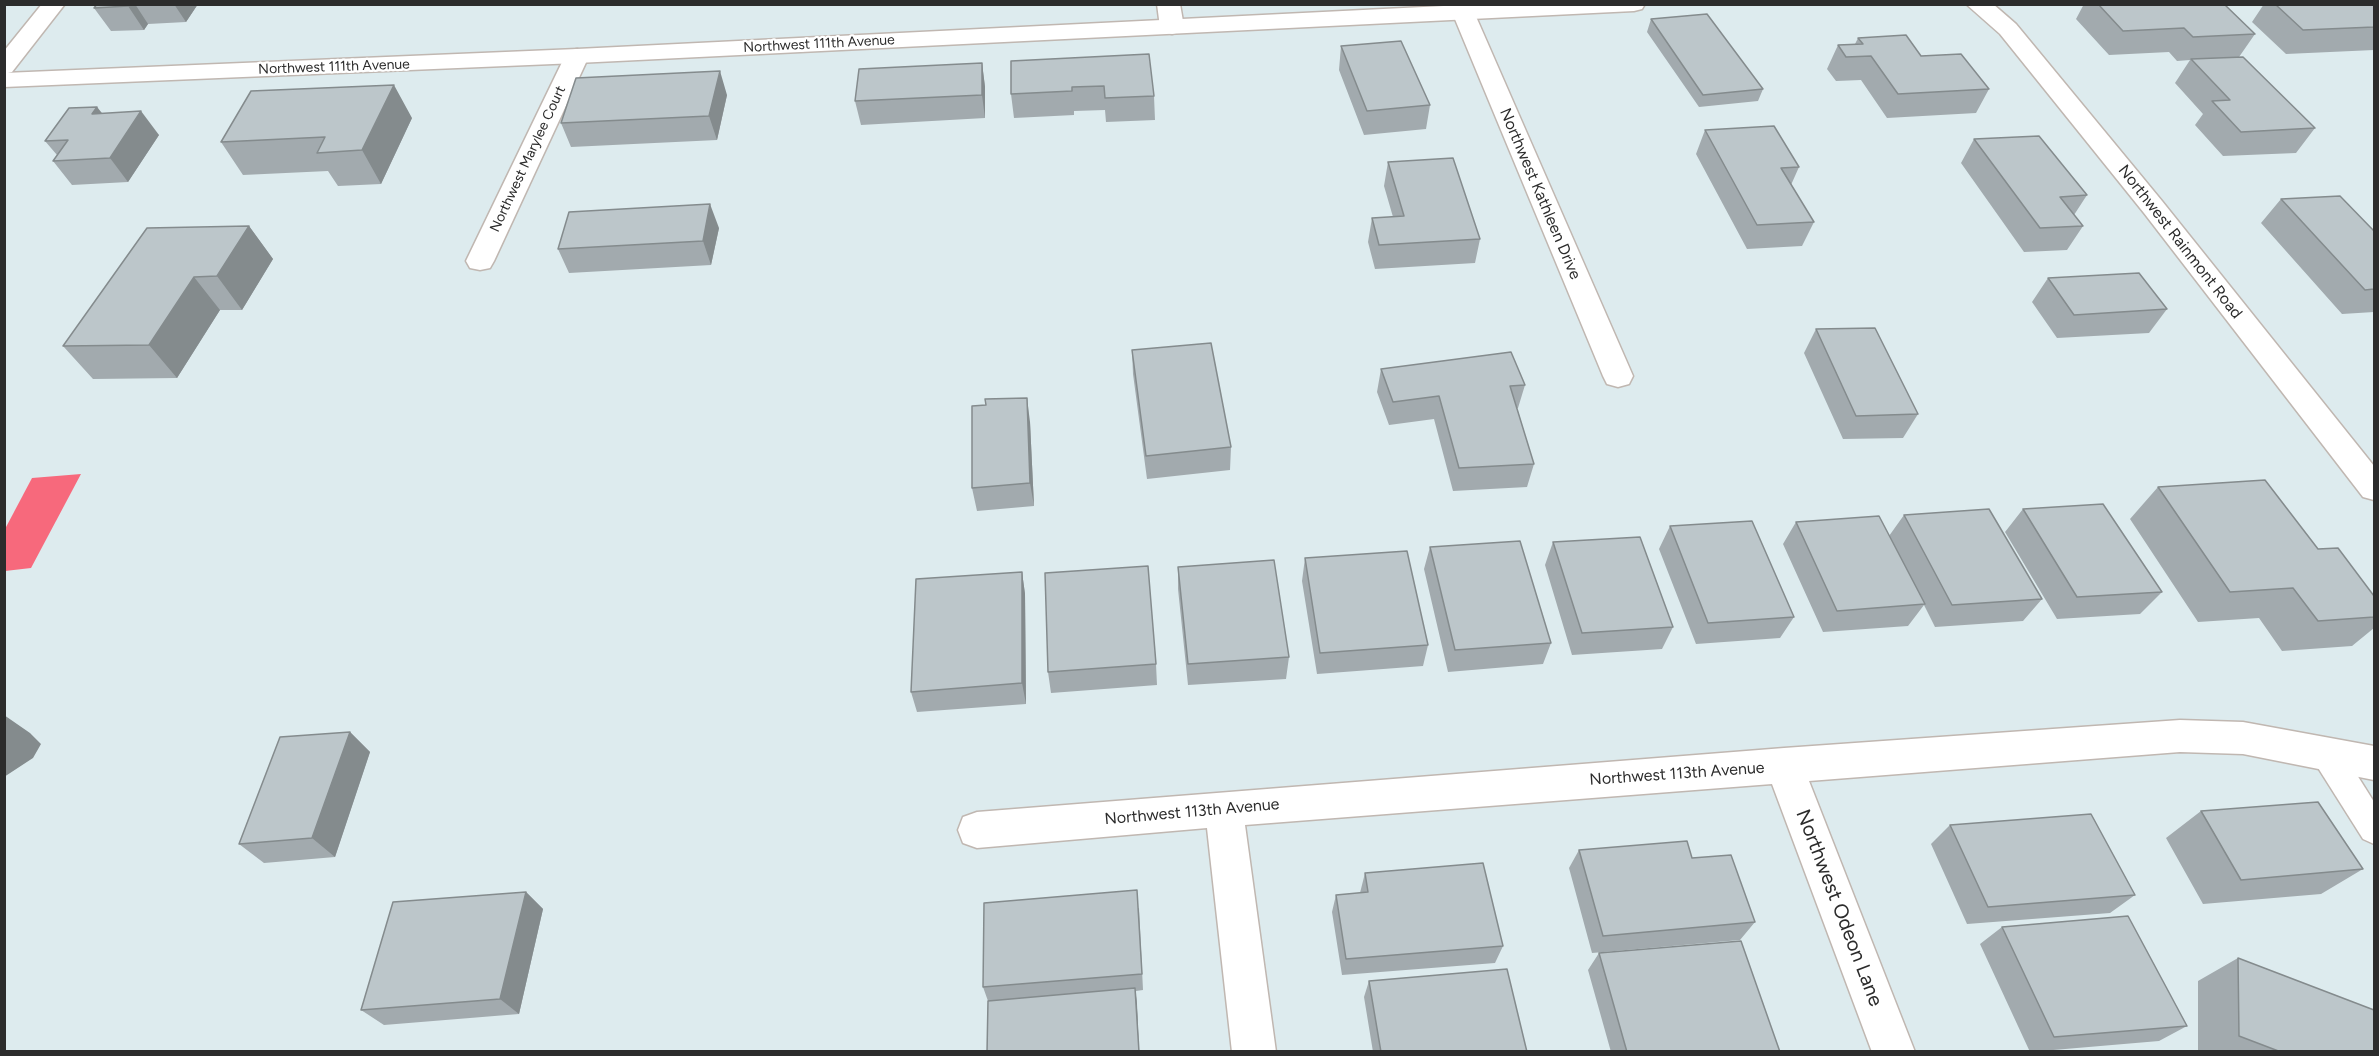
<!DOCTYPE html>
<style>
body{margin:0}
#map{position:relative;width:2379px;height:1056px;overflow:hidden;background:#ddebee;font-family:Figtree,sans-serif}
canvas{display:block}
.frame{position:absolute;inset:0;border:6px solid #2c2c2c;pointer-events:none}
</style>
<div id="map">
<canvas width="2379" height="1056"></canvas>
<div class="frame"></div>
</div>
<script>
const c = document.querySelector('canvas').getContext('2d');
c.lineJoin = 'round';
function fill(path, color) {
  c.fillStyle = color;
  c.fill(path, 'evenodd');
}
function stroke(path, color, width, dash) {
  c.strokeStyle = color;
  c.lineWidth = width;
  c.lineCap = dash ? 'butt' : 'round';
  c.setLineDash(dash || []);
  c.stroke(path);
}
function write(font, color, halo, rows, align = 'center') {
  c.font = font + ' Figtree,sans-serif';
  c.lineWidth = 4.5;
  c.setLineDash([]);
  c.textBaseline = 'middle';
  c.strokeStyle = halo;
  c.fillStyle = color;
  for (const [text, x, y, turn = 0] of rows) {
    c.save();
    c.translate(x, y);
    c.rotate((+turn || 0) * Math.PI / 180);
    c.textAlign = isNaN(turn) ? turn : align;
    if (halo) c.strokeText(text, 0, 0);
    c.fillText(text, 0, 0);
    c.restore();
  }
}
fill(new Path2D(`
 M81 474 31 568 5 571V529L32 478Z`), '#f7697c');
const lane = new Path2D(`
 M2326 739 2337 743 2374 802V844L2363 839 2315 763 2311 753 2315 743Z`);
const street = new Path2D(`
 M42 4H65L12 72 4 74V51Z
 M1157 4H1180L1184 27 1180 32 1172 34 1164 32 1160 27Z
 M1463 5 1471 7 1474 12 1633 376 1629 384 1618 387 1607 384 1603 376 1452 12 1455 7Z
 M577 49 585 51 589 56 494 261 490 268 480 270 470 268 466 261 565 56 569 51Z
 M2180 720 2243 722 2374 746V780L2243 754 2180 752 1809 781 1915 1052H1872L1772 784 1245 825 1276 1052H1232L1207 828 977 848 963 843 958 830 963 817 977 812 1784 748Z`);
const secondary = new Path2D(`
 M1484 4H1645L1642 9 1634 11 577 63 4 87V73L577 49Z
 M1966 4H1993L2016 24 2162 201 2374 466V500L2363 497 2144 213 2000 34Z`);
stroke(lane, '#c0b7b1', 3);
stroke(street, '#c0b7b1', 3);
stroke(secondary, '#c0b7b1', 3);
fill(lane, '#fff');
fill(street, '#fff');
fill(secondary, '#fff');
fill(new Path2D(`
 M97 4H198L186 22 148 24 144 30 111 31 94 8Z
 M2084 4H2224L2255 34 2239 57 2315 128 2296 153 2223 156 2195 125 2203 114 2175 83 2190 60 2177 61 2169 52 2109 55 2076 19Z
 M2264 4H2374V50L2286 54 2252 22Z
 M1651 19 1763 89 1758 101 1699 107 1647 32Z
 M1858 38 1921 56 1989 89 1976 113 1887 118 1861 80 1836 81 1827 69 1838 45 1855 44Z
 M1341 46 1430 105 1426 129 1364 135 1339 70Z
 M1011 61 1154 96 1155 120 1106 122 1105 110 1074 111V115L1014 118 1011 94Z
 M982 63 985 87V118L861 125 855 101Z
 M727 95 717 140 571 147 561 123Z
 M97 107 102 113 159 135 128 182 72 185 53 161 57 155 45 141Z
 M412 118 381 184 338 186 328 171 243 175 221 142Z
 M1705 130 1799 167 1791 185 1814 222 1802 246 1747 249 1696 154Z
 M1974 139 2087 195 2074 215 2083 226 2067 250 2024 252 1961 163Z
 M1388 162 1480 239 1475 263 1375 269 1368 242 1372 218 1393 217 1384 186Z
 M2281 199 2374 231V312L2342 314 2261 223Z
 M249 226 273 259 242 310H220L177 378 93 379 63 346Z
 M719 228 711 265 569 273 558 249Z
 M2048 278 2167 309 2149 333 2057 338 2032 302Z
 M1816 329 1918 414 1903 438 1843 439 1804 353Z
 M1132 350 1231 447 1230 470 1147 479 1133 374Z
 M1381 369 1525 385 1518 408H1517L1534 464 1527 487 1453 491 1434 419 1389 425 1377 392Z
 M1030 422 1034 506 977 511 972 488Z
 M2158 487 2318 549 2374 596V628L2352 646 2282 651 2259 618 2198 622 2130 519Z
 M2023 509 2162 592 2140 614 2057 619 2005 532Z
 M1904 515 2042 599 2023 621 1935 627 1924 605 1908 626 1823 632 1783 544 1796 522 1889 536Z
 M1670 526 1794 617 1780 638 1696 644 1659 549Z
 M1553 542 1673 627 1662 649 1572 655 1545 565Z
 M1430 547 1551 643 1543 664 1448 672 1424 569Z
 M1305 558 1428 645 1423 666 1317 674 1302 581Z
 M1178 567 1289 657 1286 679 1188 685 1178 589Z
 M1022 572 1025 594 1026 704 917 712 911 692Z
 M1156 664 1157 685 1051 693 1048 672Z
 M350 732 370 752 335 857 264 863 239 844Z
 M2201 811 2363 869 2321 894 2203 904 2166 838Z
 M1950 825 2135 895 2110 913 1967 924 1931 844Z
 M1579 850 1692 858 1755 922 1740 940 1592 953 1569 868Z
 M1365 873 1503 946 1495 963 1342 975 1332 912 1336 895 1360 893Z
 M526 892 543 909 519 1014 384 1025 361 1010Z
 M1139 908 1143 990 1136 991 1139 1052H987L988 1001 983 987Z
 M2002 927 2187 1026 2159 1041 2030 1052 1980 944Z
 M1599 953 1780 1052H1611L1588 970Z
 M2238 958 2374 1052H2198V981Z
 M1369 981 1527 1052H1373L1364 997Z`), '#a2aaae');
fill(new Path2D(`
 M129 4H135L148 24 144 30 128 6Z
 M174 4H198L186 22Z
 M982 63 985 87V118L982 95Z
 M720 71 727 95 717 140 709 116Z
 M394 85 412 118 381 184 362 150Z
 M97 107 115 131 92 114Z
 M141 111 159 135 128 182 110 158Z
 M710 204 719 228 711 265 703 241Z
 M249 226 273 259 242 310 217 276Z
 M194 277 220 310 177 378 149 345Z
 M1027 398 1030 422 1034 506 1030 483Z
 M1022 572 1025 594 1026 704 1022 683Z
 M4 715 30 733 41 744 33 758 4 777Z
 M350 732 370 752 335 857 312 838Z
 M526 892 543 909 519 1014 500 999Z
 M1135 988 1137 1004 1139 1052Z`), '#848b8d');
const building = new Path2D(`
 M97 4H129L128 6 94 8Z
 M2098 4H2224L2255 34 2193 37 2184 28 2123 31Z
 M2275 4H2374V27L2303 30Z
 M1707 14 1763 89 1703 95 1651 19Z
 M1906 35 1921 56 1961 54 1989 89 1898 94 1871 56 1846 57 1838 45 1863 44 1858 38Z
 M1401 41 1430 105 1367 111 1341 46Z
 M1149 54 1154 96 1105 98 1104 86 1072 87V91L1011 94V61Z
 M2243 57 2315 128 2241 132 2212 101 2230 100 2191 59Z
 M982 63V95L855 101 859 69Z
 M720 71 709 116 561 123 576 78Z
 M394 85 362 150 317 153 325 137 221 142 251 91Z
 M97 107 92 114 141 111 110 158 53 161 68 140 45 141 69 108Z
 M1774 126 1799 167 1781 168 1814 222 1757 225 1705 130Z
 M2039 136 2087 195 2060 197 2083 226 2040 228 1974 139Z
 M1453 158 1480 239 1379 245 1372 218 1404 216 1388 162Z
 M2340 196 2374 231V289L2365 290 2281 199Z
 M710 204 703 241 558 249 569 212Z
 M249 226 217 276 194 277 149 345 63 346 147 228Z
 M2139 273 2167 309 2074 315 2048 278Z
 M1875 328 1918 414 1856 416 1816 329Z
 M1211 343 1231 447 1146 456 1132 350Z
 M1511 352 1525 385 1510 386 1534 464 1459 468 1439 396 1393 402 1381 369Z
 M1027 398 1030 483 972 488V406L986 405 985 399Z
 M2265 480 2318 549 2338 548 2374 596V617L2318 621 2293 588 2230 592 2158 487Z
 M2103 504 2162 592 2077 597 2023 509Z
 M1989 509 2042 599 1952 605 1904 515Z
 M1879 516 1925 604 1837 611 1796 522Z
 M1752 521 1794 617 1708 623 1670 526Z
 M1640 537 1673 627 1582 633 1553 542Z
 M1520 541 1551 643 1455 650 1430 547Z
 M1407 551 1428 645 1320 653 1305 558Z
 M1274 560 1289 657 1188 664 1178 567Z
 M1148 566 1156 664 1048 672 1045 573Z
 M1022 572V683L911 692 916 579Z
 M350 732 312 838 239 844 280 737Z
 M2318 802 2363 869 2241 880 2201 811Z
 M2091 814 2135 895 1988 907 1950 825Z
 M1687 841 1692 858 1731 855 1755 922 1603 936 1579 850Z
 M1483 863 1503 946 1346 959 1336 895 1368 892 1365 873Z
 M1137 890 1142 974 983 987 984 903Z
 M526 892 500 999 361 1010 393 902Z
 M2128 916 2187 1026 2054 1037 2002 927Z
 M1741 941 1780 1052H1627L1599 953Z
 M2238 958 2374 1010V1052H2281L2239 1036Z
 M1507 969 1527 1052H1381L1369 981Z
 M1135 988 1139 1052H987L988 1001Z`);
fill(building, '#bcc6ca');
stroke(building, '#848b8d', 1.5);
write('14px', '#2c2c2c', '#fff', [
 ["Northwest 111th Avenue",819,44,-3],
 ["Northwest 111th Avenue",334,67,-2],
 ["Northwest Marylee Court",528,159,-65]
]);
write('16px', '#2c2c2c', '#fff', [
 ["Northwest Kathleen Drive",1540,194,67],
 ["Northwest Rainmont Road",2180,242,52],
 ["Northwest 113th Avenue",1677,774,-4],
 ["Northwest 113th Avenue",1192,812,-5]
]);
write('20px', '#2c2c2c', '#fff', [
 ["Northwest Odeon Lane",1839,908,69]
]);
</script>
